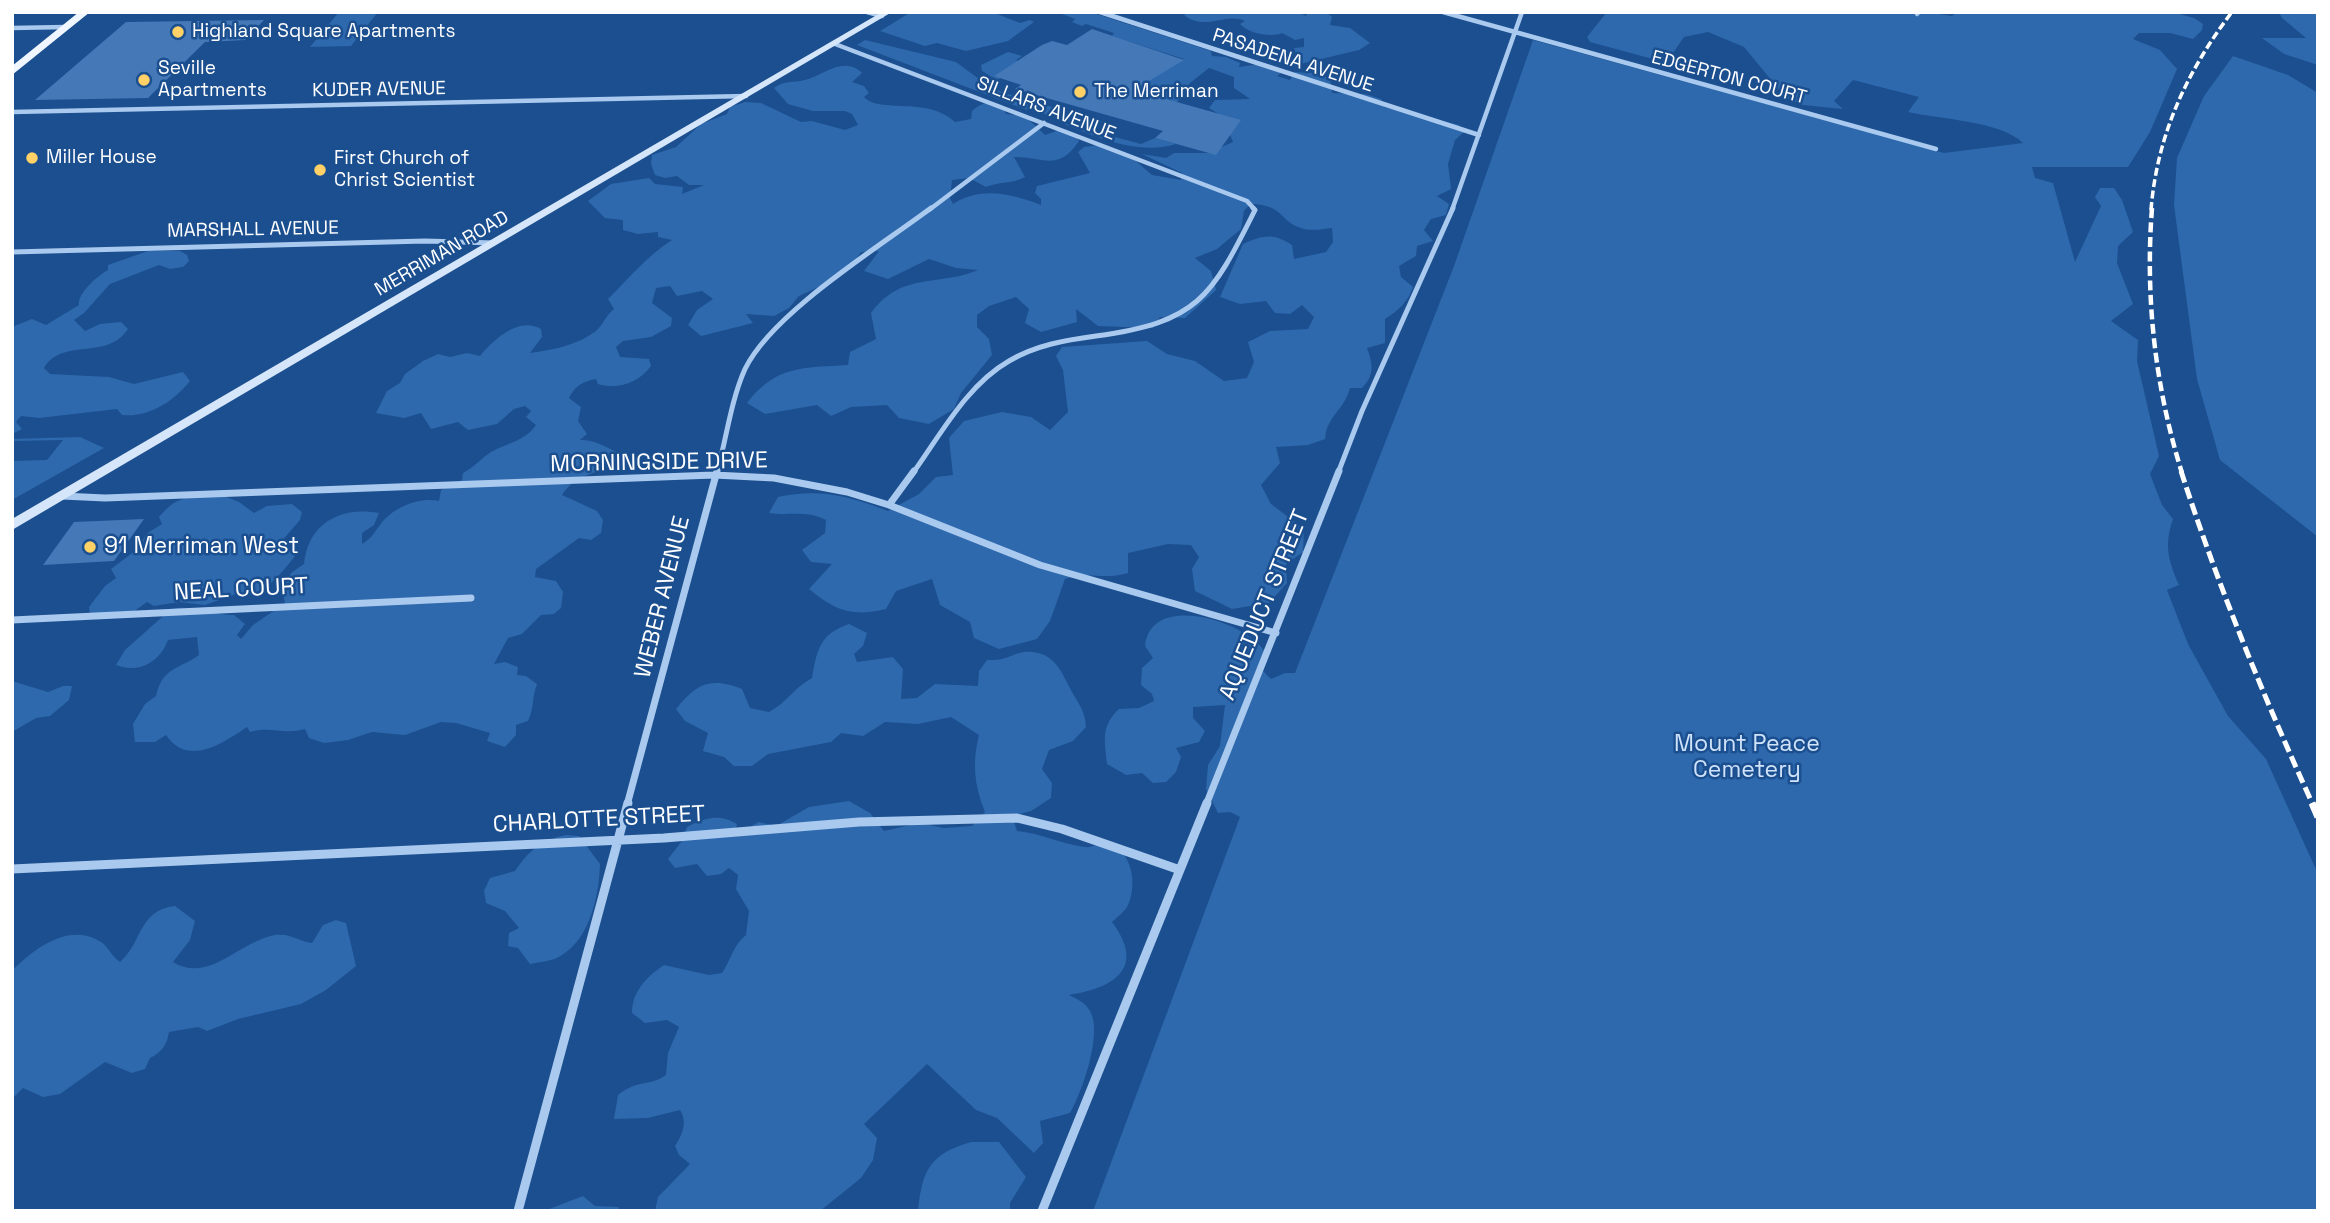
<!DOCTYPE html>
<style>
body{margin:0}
#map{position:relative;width:2330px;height:1223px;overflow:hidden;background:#1b4f8f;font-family:"Space Grotesk",sans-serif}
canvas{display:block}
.frame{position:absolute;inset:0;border:14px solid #fff;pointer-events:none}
</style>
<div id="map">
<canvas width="2330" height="1223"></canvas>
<div class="frame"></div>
</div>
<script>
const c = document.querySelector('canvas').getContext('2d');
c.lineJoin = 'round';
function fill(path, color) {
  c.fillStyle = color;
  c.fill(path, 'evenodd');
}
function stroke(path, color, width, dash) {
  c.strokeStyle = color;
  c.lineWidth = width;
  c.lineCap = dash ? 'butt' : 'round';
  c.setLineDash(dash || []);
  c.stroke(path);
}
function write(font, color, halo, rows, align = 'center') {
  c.font = font + ' "Space Grotesk",sans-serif';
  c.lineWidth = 5;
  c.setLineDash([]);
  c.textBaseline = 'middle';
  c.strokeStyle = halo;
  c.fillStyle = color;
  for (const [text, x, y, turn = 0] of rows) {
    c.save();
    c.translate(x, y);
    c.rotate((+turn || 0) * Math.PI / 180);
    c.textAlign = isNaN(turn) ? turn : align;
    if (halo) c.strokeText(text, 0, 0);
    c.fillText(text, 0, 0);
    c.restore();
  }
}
fill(new Path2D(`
 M339 12H378L351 46 310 47Z
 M911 12H992L1020 23 1030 20 1034 22 1008 41 966 51 937 43 925 46 880 31Z
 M1057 12H1090L1211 51 1212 56 1226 57 1240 63 1239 67 1260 64 1285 70 1277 76 1290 80 1295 72 1312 73 1330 78 1332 93 1365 94 1381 99 1384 107 1459 125 1464 132 1455 140 1448 164 1451 189 1437 196 1449 204 1446 215 1431 219 1424 230 1433 241 1417 246 1416 256 1399 266 1401 277 1413 287C1408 302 1398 311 1385 319V343L1367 348C1373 364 1375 375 1362 388H1350C1344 411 1327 415 1325 439L1308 445 1276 447 1280 463 1261 485 1271 504 1304 529 1303 552 1286 564 1287 583 1269 603 1232 609 1195 591 1192 569 1199 557 1191 545 1168 544 1128 553V573C1101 581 1088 570 1065 579L1050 621 1037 639 999 649 974 638 970 622 940 605 932 579 896 591 886 609C853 617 835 611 809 589L832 564 811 562 802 550 825 533 826 520C806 510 790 516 769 513L778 497C820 488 849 496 888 511L919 494 936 477 953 475 949 438 964 421 1002 412 1031 417 1050 430 1068 412 1063 370 1056 356 1062 347 1147 341 1167 354 1195 361 1224 381 1247 378 1254 362 1248 342 1270 331 1308 329 1314 317 1302 305 1290 314 1275 313 1266 301 1240 304 1220 297 1243 244C1264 235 1273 233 1292 245L1294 259 1326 252 1333 242 1332 228C1323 229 1312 231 1304 229 1278 222 1286 205 1250 204L1244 211 1241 229 1217 249 1195 258 1211 271 1216 290 1185 318 1160 317 1153 328 1098 326 1076 309 1077 322 1041 332 1025 323 1029 309 1016 297 989 306 977 315V327L989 339 992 355 961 393 954 409 929 424 899 418 887 405 851 407 831 416 817 405 765 414 747 403C776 365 803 368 848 365L850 352 876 339 871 313C902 271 938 287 978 270L956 268 929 259 888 279 864 271 879 251 861 252 855 261 823 285 799 296 789 308 774 316 746 314 753 323 701 336 688 325 697 310 713 299 702 291 677 296 670 286 656 288 652 303 672 318 671 326 651 337 623 341 616 347 620 357 649 359 651 366C639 383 617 390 598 384L596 379C583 381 575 386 569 398L581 407 578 421 587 434 580 440C597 440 606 448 622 454 609 475 577 470 562 495L597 511 603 520 601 533 591 540 579 538 536 569 535 577 556 581 563 592 561 608 554 614 541 615 522 634 508 638 494 664 505 662 518 667 517 675 526 676 537 684C532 697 534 709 528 721L516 725V735L505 747 487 741 490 733 456 723 441 722 405 735 372 732 348 740 324 743 309 738 305 729C285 735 269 726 250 732L247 727C222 744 188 767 166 735L155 742H135L133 724 145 704 156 696C162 667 180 669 199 655L197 637 168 640C160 662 139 674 116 665L125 650 171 609C195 604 212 615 234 615L245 624 237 635 241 639 253 625 285 603 282 590 291 573 304 564C308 523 341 506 379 513L374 525 362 533V544C373 537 373 534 380 525 393 507 419 497 439 501L441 490 462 480 463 473C475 467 481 458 491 452 507 443 525 441 536 425L526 417 531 411 525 406 514 409 497 424 468 430 458 422 431 429 421 413 404 418 376 413 387 391 400 383 405 374 423 361 438 354 450 357 467 353 480 356C494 339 519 316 541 329L542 337 530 353C552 350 578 345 596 331 604 324 605 316 614 309L608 299C628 279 646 257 672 240L658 237V232L638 234 623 230V220L605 218 588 201 611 184 649 178 655 184 683 187 682 194 704 185H689L677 176 665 178 655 175 651 164 652 155 676 147 701 124 727 114 730 107 745 102 761 103 801 122 812 121 845 130 858 125 852 114 845 111H813L788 104 774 88C784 80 793 83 805 80 823 76 843 55 862 73L852 82 864 86 869 93 864 97C880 114 928 96 955 122L971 119 972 111C982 102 989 101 1002 105L1006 114 1025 116 1045 135 1059 130 1073 133 1079 141C1058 173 1041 156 1014 157L1025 177C1012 184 1000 181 986 187L969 178 952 180 950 198 953 204C981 186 1012 194 1041 205V199L1035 193 1037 186 1090 173 1078 152 1084 147 1101 145 1129 155 1152 175 1181 180 1182 173 1142 154 1166 158 1174 153H1208L1233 142 1222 116 1209 108 1215 100 1250 99 1234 88V77L1209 68 1190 83 1176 104 1116 88 1184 59 1112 36 1114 33 1086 24 1082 26 1072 22 1075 19Z
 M1190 12H1297L1306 16 1308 12H1326L1332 17 1330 25 1350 28 1370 43 1359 50 1296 65 1292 62 1297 56 1294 48 1304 47V38L1295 40 1282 33C1271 38 1247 33 1240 24L1245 21C1225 12 1206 32 1184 15Z
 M1607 12H1926L1952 16 1957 12H2172L2194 18 2203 24 2202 30 2193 39 2170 33H2139L2133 39 2160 50 2177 69 2150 132 2128 167H2032L2035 178 2053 183 2075 262 2101 206 2095 197 2100 188H2114L2122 200 2133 232 2118 246 2117 263 2133 304 2111 321 2138 340 2137 361 2159 456 2150 474 2162 505 2173 519C2164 545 2168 560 2179 585L2167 590 2188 644 2228 716 2266 759 2318 874V1211H1093L1240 817 1230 812 1218 813 1206 789 1208 765 1220 746 1225 705 1193 707V718L1205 731 1199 742 1176 748 1181 757 1176 772 1166 782 1153 783 1142 773 1126 775 1107 764C1105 741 1100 727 1119 709L1139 708 1154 701 1152 694 1141 685 1142 668 1153 658 1145 646C1150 591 1247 621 1265 652L1258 666 1271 679 1285 673H1295L1454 266 1533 40 1944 153 2023 143C2001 121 1938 119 1908 112L1919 97 1853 80 1834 101 1843 109 1803 105 1786 98 1744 47 1708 32 1684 37 1669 59 1660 61 1590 42 1587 37Z
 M2279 12H2318V65L2284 54 2262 38H2306L2282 18Z
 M865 40 956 62 990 87 1004 93 1117 126 1066 113 1045 114 1024 109 857 45Z
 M1008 52 1022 56 1016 60 1020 62 995 76 1001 78 997 80 982 71 981 65Z
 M2233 56 2288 75 2318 93V537L2220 460 2197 379 2174 205 2177 158 2204 96Z
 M1059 122 1141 144 1155 138 1176 144C1137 156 1094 136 1059 122Z
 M148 251H180L187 255 189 261 183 267 170 269 159 265 110 284 84 313 74 320 85 331 100 324 121 322 128 329C108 361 62 337 44 368L50 374 109 377 134 384 183 372 190 381C174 401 149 418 122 415L117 409 39 418 21 416 16 422 22 429 12 434V327L32 319 46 325 79 305C77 294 97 276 108 270V265Z
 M80 437 104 448 12 500V461L47 460 63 440 12 441V439Z
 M224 496 239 502 254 513 267 506 292 504 302 512 300 520 280 543 295 556C282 573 258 603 236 594L205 605 179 602 154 606 147 602 133 612 109 619 104 614 90 613 89 607 105 586 116 578 111 569 139 548 146 534 162 524 159 517C179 492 195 497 224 496Z
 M849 624 867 633 863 646 854 654 857 662 893 657 903 669 901 699 917 698 935 684 978 686 979 671 987 660C1008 661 1010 654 1024 652 1055 650 1061 672 1072 692 1079 705 1085 710 1086 727L1073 741 1049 750 1042 769 1052 783 1051 798 1031 811 1012 816 1017 831C1041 833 1061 844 1085 847 1092 848 1099 843 1106 844 1133 848 1138 887 1127 907 1124 912 1116 918 1112 922 1147 969 1113 988 1069 995 1077 999 1085 1002 1090 1011 1103 1033 1082 1092 1070 1113L1040 1121 1043 1143 1034 1153 997 1118 976 1110 927 1064 864 1124 877 1138 873 1160 861 1178 820 1211H655L658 1197 690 1164 679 1155 675 1146C682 1135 688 1123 680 1110L648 1118 614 1119 618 1095C640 1078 646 1088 666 1075L668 1053 679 1027 667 1020 645 1023 632 1013C632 992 646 977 664 965L709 975 722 973C731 960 733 945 746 935L749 911 736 889 738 875 729 868 721 874 707 876 697 864 675 868 668 859 682 841 687 827C705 818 718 813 737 824L734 835 759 822 776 826 809 807 849 801 870 813 884 831 919 823 944 828 972 826 985 812C974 786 972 762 979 735L951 717 918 724 885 722 863 736 841 733 831 742 768 754 752 766H734L724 757 703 751 708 733 685 721 676 709C697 683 710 677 742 689L750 708 769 712C786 703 795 687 812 678 817 649 820 634 849 624Z
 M12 681 48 692 63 686H72L69 700 50 716 36 718 12 732Z
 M566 835 579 836 600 864C599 894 591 937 562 955 554 961 540 962 530 964L518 948 508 946 509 933 519 928 505 911 486 903 484 891 490 878 515 871C529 850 542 840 566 835Z
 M175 906 195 921 190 940 173 962C209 984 238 942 275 935 291 933 298 941 312 943L323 925 336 920 346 923 356 966 326 990 301 1004 238 1019 207 1031 198 1027 169 1032C167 1045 162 1052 150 1058L145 1069 132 1073 105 1062 60 1094 43 1097 23 1088 15 1096 12 1094V971C34 948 70 922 101 942 109 947 111 956 120 962 143 942 138 910 175 906Z
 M971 1142H999L1026 1177 1010 1203V1211H918C922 1170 930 1154 971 1142Z
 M583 1196 595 1206 618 1207 620 1211H544Z`), '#2e69ad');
fill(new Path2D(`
 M264 20 245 40 205 42 148 98 35 100 126 22Z
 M1092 29 1184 60 1134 90 1241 120 1216 155 1155 138 1163 131 1015 89 1021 85 994 76 1042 45 1052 41 1067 45Z
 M144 519 114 561 43 565 74 522Z`), '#4478b7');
stroke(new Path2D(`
 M867 12 882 16
 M1100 12 1479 135
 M1443 12 1936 149
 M1917 14 1919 12
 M12 28 66 27
 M835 44 1247 201 1255 210
 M12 112 746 96
 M929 210 1044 123
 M1452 210 1522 12`), '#a9c9ee', 4.5);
stroke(new Path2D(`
 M12 252 425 241 494 243
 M717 473C726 440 731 400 745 369 772 313 879 247 931 208
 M913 473C941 434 967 385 1009 361 1036 345 1066 340 1096 336 1198 322 1211 298 1255 210L1253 208
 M1338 473 1362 411 1453 208`), '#a9c9ee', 5);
stroke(new Path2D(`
 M62 496 105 498 714 475 774 478 847 492 889 505 1040 565 1276 633
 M889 505 914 471
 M12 620 471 598
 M627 805 717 471
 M1206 805 1339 471`), '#a9c9ee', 7);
stroke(new Path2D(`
 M12 869 664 838 859 822 1017 818 1062 829 1180 870
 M518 1211 628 803
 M1042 1211 1207 803`), '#a9c9ee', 9);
fill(new Path2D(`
 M882 12H892L12 530V519Z`), '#d6e6fa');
fill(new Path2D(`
 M79 12H90L12 75V66Z`), '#f0f6ff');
stroke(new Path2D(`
 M2151 210C2157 135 2187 71 2232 12`), '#fff', 3.5, [8, 3.5]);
stroke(new Path2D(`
 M2152 208C2145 297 2155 387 2182 473`), '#fff', 4.5, [10, 4.5]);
stroke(new Path2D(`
 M2181 471C2218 586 2263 695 2313 805`), '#fff', 5, [12, 5]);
stroke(new Path2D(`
 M2312 803 2318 817`), '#fff', 7, [16, 7]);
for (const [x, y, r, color] of [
 [178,32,7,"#ffd166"],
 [144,80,7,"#ffd166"],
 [1080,92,7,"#ffd166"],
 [32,158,7,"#ffd166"],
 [320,170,7,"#ffd166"],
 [90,547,7,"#ffd166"]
]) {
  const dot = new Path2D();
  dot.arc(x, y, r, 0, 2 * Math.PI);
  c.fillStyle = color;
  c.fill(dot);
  stroke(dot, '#1b4f8f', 2.5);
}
write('19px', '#fff', '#1b4f8f', [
 ["Highland Square Apartments",192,32],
 ["Seville",158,69],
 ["Apartments",158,91],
 ["The Merriman",1094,92],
 ["Miller House",46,158],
 ["First Church of",334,159],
 ["Christ Scientist",334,181]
], 'left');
write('19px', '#fff', '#1b4f8f', [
 ["PASADENA AVENUE",1293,61,18],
 ["EDGERTON COURT",1729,78,15],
 ["KUDER AVENUE",379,90,-1],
 ["SILLARS AVENUE",1046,109,21],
 ["MARSHALL AVENUE",253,230,-1],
 ["MERRIMAN ROAD",442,254,-30]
]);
write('23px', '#fff', '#1b4f8f', [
 ["MORNINGSIDE DRIVE",659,463,-1],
 ["NEAL COURT",241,590,-3],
 ["WEBER AVENUE",663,597,-76],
 ["AQUEDUCT STREET",1265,605,-68],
 ["CHARLOTTE STREET",599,820,-3]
]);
write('23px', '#fff', '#1b4f8f', [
 ["91 Merriman West",104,547]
], 'left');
write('23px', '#cfe3fa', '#1b4f8f', [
 ["Mount Peace",1747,745],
 ["Cemetery",1747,771]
]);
</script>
